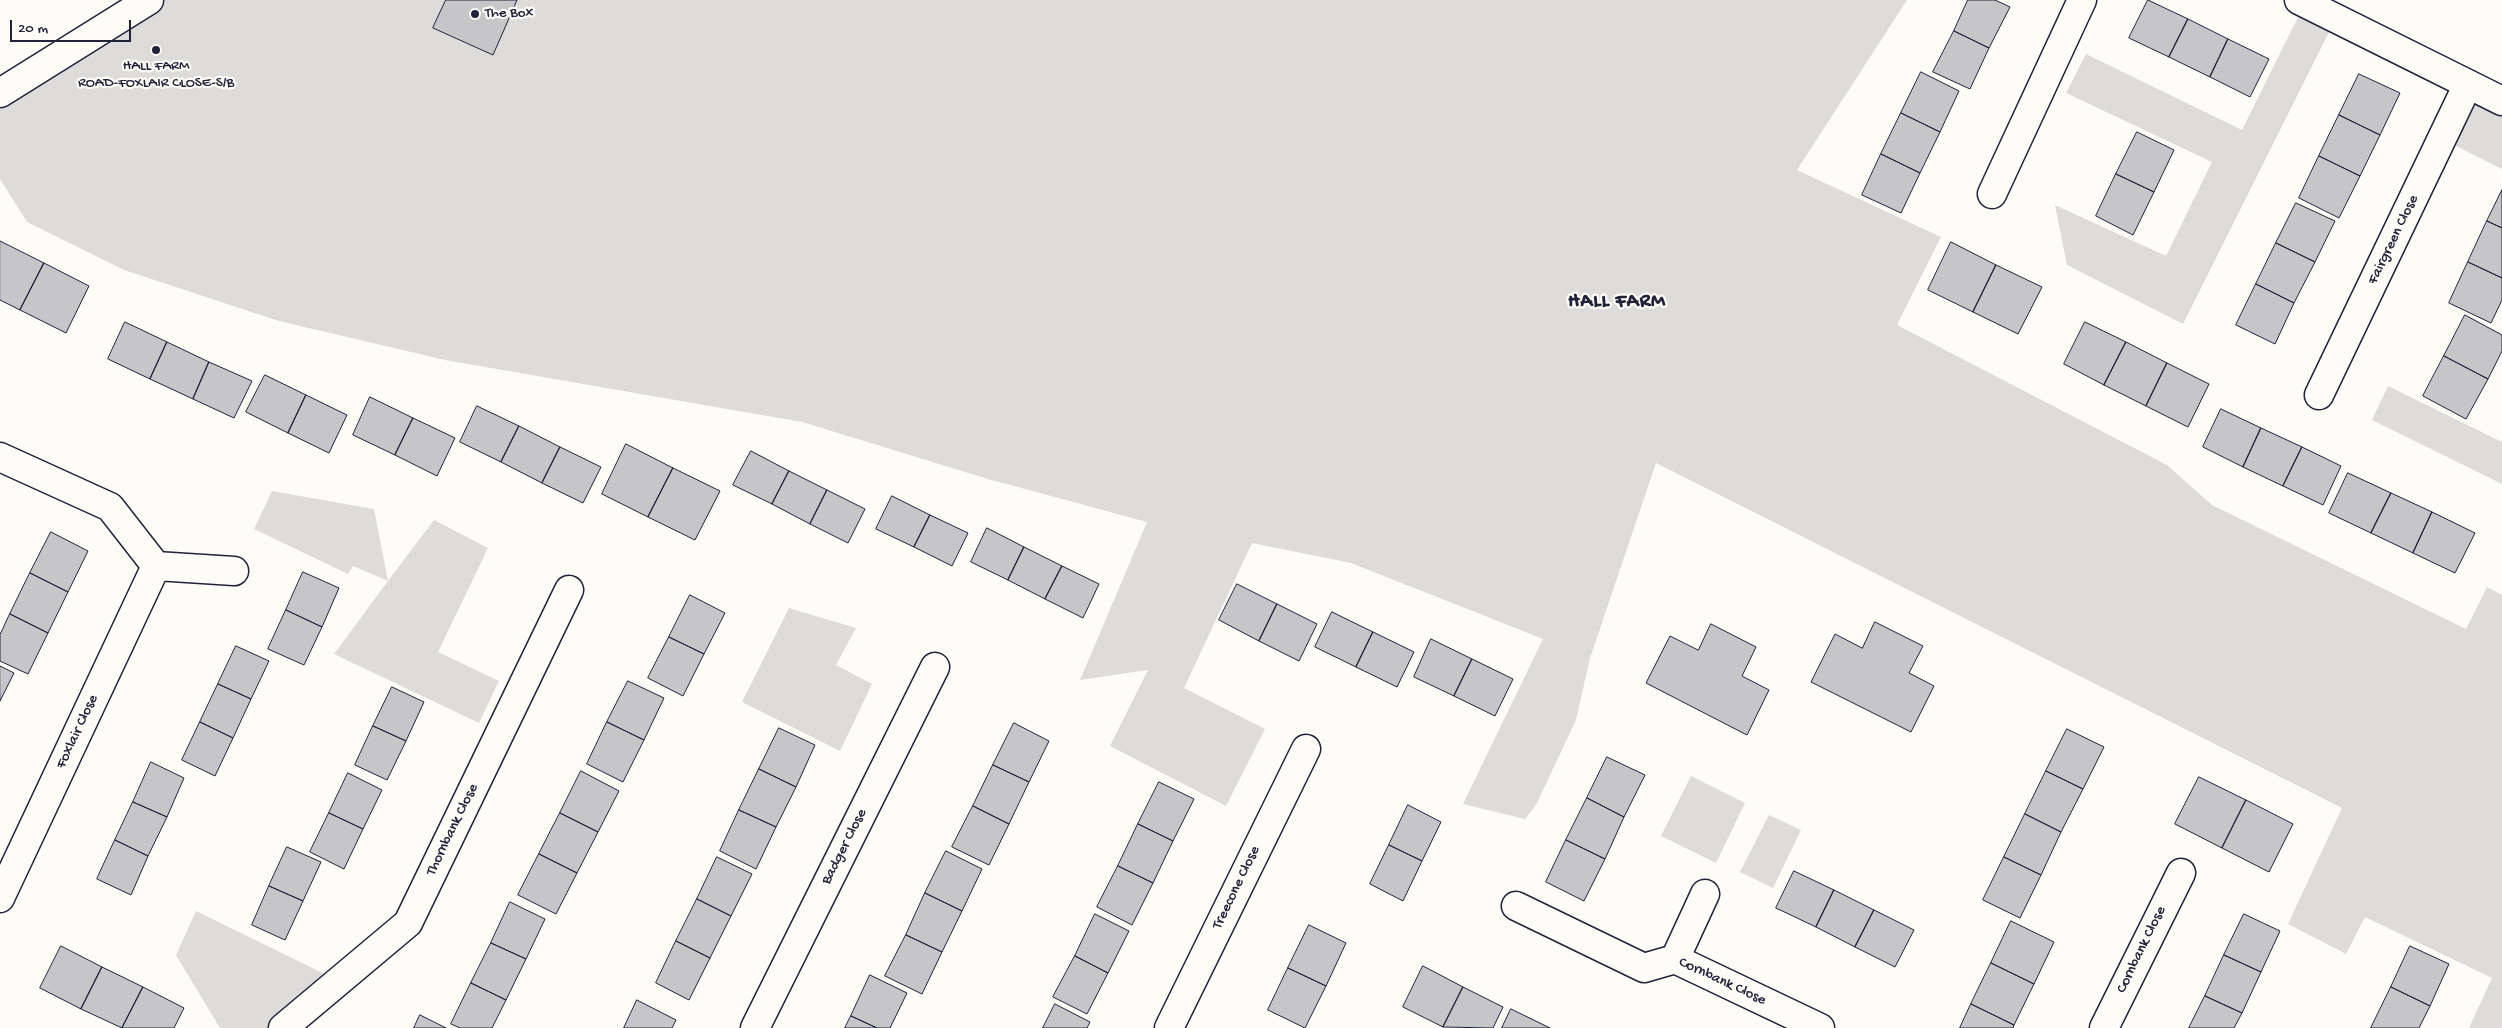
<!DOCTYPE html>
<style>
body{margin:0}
#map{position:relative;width:2502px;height:1028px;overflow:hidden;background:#fdfcf7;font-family:"Gochi Hand",sans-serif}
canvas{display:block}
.scale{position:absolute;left:10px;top:20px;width:121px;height:22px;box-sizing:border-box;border:2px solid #22223b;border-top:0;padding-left:6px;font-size:15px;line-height:18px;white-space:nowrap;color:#22223b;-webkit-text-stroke:4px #fdfcf7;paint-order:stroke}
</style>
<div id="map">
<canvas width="2502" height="1028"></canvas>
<div class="scale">20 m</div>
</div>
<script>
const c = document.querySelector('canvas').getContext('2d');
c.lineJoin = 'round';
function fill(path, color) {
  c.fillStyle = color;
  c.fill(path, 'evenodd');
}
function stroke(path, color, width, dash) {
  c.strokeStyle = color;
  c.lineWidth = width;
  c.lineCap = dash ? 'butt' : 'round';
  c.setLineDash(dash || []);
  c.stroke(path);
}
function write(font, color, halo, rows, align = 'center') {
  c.font = font + ' "Gochi Hand",sans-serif';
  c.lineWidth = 4.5;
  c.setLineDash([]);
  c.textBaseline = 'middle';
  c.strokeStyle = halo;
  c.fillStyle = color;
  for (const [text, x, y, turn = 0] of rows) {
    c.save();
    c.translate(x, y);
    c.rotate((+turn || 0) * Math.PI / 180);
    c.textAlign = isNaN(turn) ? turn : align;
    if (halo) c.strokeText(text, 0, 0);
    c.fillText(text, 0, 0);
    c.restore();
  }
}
fill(new Path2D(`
 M149 0H1907L1797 170 1941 237 1897 325 2167 465 2212 505 2466 629 2487 587 2502 595V1028H2469L2492 978 2365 917 2346 954 2288 924 2342 808 1656 463 1590 658 1576 720 1536 805 1525 819 1463 804 1543 639 1351 563 1252 543 1184 688 1265 729 1226 806 1110 746 1148 670 1080 680 1147 522 988 479 802 422 445 360 279 321 124 270 27 222 0 179V93Z
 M2305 3 2336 18 2183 324 2067 265 2055 205 2166 256 2212 162 2066 93 2086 54 2242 130Z
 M2468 84 2502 101V169L2442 139Z
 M2388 386 2502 442V484L2372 420Z
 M272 491 374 509 388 581 434 520 488 548 438 652 499 681 479 723 334 654 388 581 353 566 348 574 254 529Z
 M789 608 856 628 836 665 872 684 840 751 742 702Z
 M1691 776 1745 803 1716 863 1661 836Z
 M1769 815 1801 830 1773 888 1740 872Z
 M196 911 339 981 283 1028H220L176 955Z`), '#dddcdb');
const building = new Path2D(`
 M446 0H517L493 55 433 28Z
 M1968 0H1995L2010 7 1989 48 1954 31Z
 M2148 0 2188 19 2169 57 2129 38Z
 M2188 19 2228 39 2210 77 2169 57Z
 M1954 31 1989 48 1970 89 1933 72Z
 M2228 39 2269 59 2250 97 2210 77Z
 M1921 72 1959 91 1940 132 1901 113Z
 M2359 74 2400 93 2380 135 2339 115Z
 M1901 113 1940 132 1920 173 1881 154Z
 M2339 115 2380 135 2360 176 2319 156Z
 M2137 132 2174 150 2154 192 2116 174Z
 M1881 154 1920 173 1901 213 1862 195Z
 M2319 156 2360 176 2339 218 2299 198Z
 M2116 174 2154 192 2133 235 2096 216Z
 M2502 190V228L2487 221Z
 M2296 203 2335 221 2315 262 2276 243Z
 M2487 221 2502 228V278L2468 262Z
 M0 241 44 263 20 310 0 300Z
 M1951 242 1996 265 1973 312 1928 290Z
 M2276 243 2315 262 2294 303 2256 284Z
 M2468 262 2502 278V300L2491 323 2449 303Z
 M44 263 89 286 66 333 20 310Z
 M1996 265 2042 287 2018 334 1973 312Z
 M2256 284 2294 303 2275 344 2236 325Z
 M2465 315 2502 335V351L2488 379 2444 356Z
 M125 322 167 342 150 379 108 359Z
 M2085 322 2126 342 2104 385 2064 364Z
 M167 342 209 362 193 399 150 379Z
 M2126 342 2167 363 2146 406 2104 385Z
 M2444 356 2488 379 2466 419 2423 396Z
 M209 362 252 381 234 418 193 399Z
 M2167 363 2209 384 2188 427 2146 406Z
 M265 375 306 395 288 433 246 412Z
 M306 395 347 415 329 453 288 433Z
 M370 397 413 418 395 455 353 435Z
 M477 406 519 426 501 462 460 442Z
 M2221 409 2261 428 2243 467 2203 447Z
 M413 418 455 438 437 476 395 455Z
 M519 426 560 447 542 483 501 462Z
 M2261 428 2302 447 2283 486 2243 467Z
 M626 444 673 468 648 517 602 494Z
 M560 447 601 467 583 503 542 483Z
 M2302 447 2341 466 2323 505 2283 486Z
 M751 451 789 471 772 504 733 485Z
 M673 468 720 491 695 540 648 517Z
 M789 471 827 490 810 524 772 504Z
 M2348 473 2391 493 2371 533 2329 513Z
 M827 490 865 509 848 543 810 524Z
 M2391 493 2432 512 2413 553 2371 533Z
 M892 496 930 515 914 547 876 529Z
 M2432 512 2475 533 2455 573 2413 553Z
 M930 515 968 533 952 566 914 547Z
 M987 528 1024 547 1008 580 971 562Z
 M51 532 88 551 68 592 30 573Z
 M1024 547 1062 566 1045 599 1008 580Z
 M1062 566 1099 584 1083 618 1045 599Z
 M303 572 339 588 322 627 286 610Z
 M30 573 68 592 48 633 10 614Z
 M1237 584 1277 604 1259 641 1219 620Z
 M690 595 725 613 704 654 669 637Z
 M1277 604 1317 624 1299 661 1259 641Z
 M286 610 322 627 304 665 268 649Z
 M1332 612 1373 632 1356 667 1315 647Z
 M10 614 48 633 28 674 0 661V635Z
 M1875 622 1923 646 1909 673 1934 686 1911 732 1811 682 1835 634 1862 648Z
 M1711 624 1756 647 1742 676 1769 690 1747 735 1646 683 1670 636 1698 650Z
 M1373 632 1414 652 1397 687 1356 667Z
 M669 637 704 654 683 696 648 678Z
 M1431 639 1472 659 1454 696 1414 677Z
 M236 646 269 661 251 699 218 684Z
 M1472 659 1513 679 1495 716 1454 696Z
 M0 666 14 673 0 701Z
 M628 681 664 698 644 740 607 722Z
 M218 684 251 699 233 738 200 722Z
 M392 687 424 702 406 741 373 726Z
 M200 722 233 738 215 776 182 760Z
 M607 722 644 740 623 782 587 764Z
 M1014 723 1049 741 1029 782 993 765Z
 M373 726 406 741 387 780 355 765Z
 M779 728 815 745 796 787 759 769Z
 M2067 729 2104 747 2083 789 2046 771Z
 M1607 757 1645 775 1624 817 1587 798Z
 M151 762 184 778 167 817 133 802Z
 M993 765 1029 782 1009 824 973 806Z
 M759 769 796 787 776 827 739 810Z
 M581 771 619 791 598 832 560 813Z
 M2046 771 2083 789 2061 832 2025 814Z
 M348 773 382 790 363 829 329 813Z
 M2199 777 2246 800 2222 848 2175 824Z
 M1159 782 1194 799 1173 841 1138 824Z
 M1587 798 1624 817 1605 859 1566 840Z
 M2246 800 2293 824 2269 872 2222 848Z
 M133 802 167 817 148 856 115 840Z
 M1408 805 1441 822 1422 861 1389 845Z
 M973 806 1009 824 989 865 952 847Z
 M739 810 776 827 756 869 720 851Z
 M329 813 363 829 344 869 310 852Z
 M560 813 598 832 577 873 539 854Z
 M2025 814 2061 832 2041 875 2004 857Z
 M1138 824 1173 841 1153 883 1118 866Z
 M115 840 148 856 131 895 97 879Z
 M1566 840 1605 859 1584 901 1546 882Z
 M1389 845 1422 861 1403 901 1370 884Z
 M287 847 321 862 303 901 269 886Z
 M946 851 982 869 962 911 925 893Z
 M539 854 577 873 556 914 518 895Z
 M717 857 752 874 731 916 697 899Z
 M2004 857 2041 875 2020 918 1983 900Z
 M1118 866 1153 883 1132 925 1097 907Z
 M1794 871 1834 890 1816 927 1776 908Z
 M269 886 303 901 285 940 252 925Z
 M1834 890 1874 910 1855 947 1816 927Z
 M925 893 962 911 942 952 906 935Z
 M697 899 731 916 710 958 676 941Z
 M510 902 545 919 526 959 491 943Z
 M1874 910 1914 930 1895 967 1855 947Z
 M1095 914 1129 931 1108 973 1075 956Z
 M2244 914 2280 931 2261 972 2224 955Z
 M2011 921 2054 942 2034 984 1991 963Z
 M1309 925 1346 943 1326 986 1288 968Z
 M906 935 942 952 922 994 885 976Z
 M676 941 710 958 689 1000 656 983Z
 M491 943 526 959 506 1000 471 983Z
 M61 946 102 967 81 1009 40 988Z
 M2410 946 2449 964 2430 1006 2391 987Z
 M2224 955 2261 972 2242 1013 2205 996Z
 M1075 956 1108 973 1087 1014 1053 997Z
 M1991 963 2034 984 2014 1025 1971 1004Z
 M1423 966 1463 987 1443 1027 1403 1007Z
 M102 967 143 987 122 1028 81 1009Z
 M1288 968 1326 986 1305 1028 1268 1010Z
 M870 975 907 993 890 1028H877L851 1016Z
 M471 983 506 1000 492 1028H460L451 1024Z
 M143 987 184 1008 174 1028H122Z
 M1463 987 1503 1007 1493 1028 1443 1027Z
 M2391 987 2430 1006 2419 1028H2371Z
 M2205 996 2242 1013 2234 1028H2189Z
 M637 1000 676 1020 672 1028H624Z
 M1055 1004 1090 1022 1087 1028H1043Z
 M1971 1004 2014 1025 2013 1028H1960Z
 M1511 1009 1550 1028H1502Z
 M420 1015 446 1028H414Z
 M851 1016 877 1028H845Z`);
fill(building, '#c6c6c8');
stroke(building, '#22223b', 1);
const minor = new Path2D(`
 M2299 0 2502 101
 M0 93 149 0
 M1992 194 2082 0
 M2319 395 2468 84
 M0 457 110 507 156 566 0 898
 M156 566 234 571
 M1516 906 1644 968 1675 959 1820 1028
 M1675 959 1705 894
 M283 1028 408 923 569 590
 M755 1028 935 667
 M1169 1028 1306 749
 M2104 1028 2181 873`);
stroke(minor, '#22223b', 31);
stroke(minor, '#fdfcf7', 28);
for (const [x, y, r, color] of [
 [475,14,5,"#22223b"],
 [156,50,5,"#22223b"]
]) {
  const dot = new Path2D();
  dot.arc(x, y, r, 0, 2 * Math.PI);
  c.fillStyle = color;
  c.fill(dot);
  stroke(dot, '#fdfcf7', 2);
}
write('15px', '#22223b', '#fdfcf7', [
 ["The Box",485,14],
 ["HALL FARM",156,67,"center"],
 ["ROAD-FOXLAIR CLOSE-S/B",156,84,"center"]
], 'left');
write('15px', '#22223b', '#fdfcf7', [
 ["Fairgreen Close",2394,240,-64],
 ["Foxlair Close",78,732,-65],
 ["Thornbank Close",453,830,-64],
 ["Badger Close",845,847,-63],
 ["Treecone Close",1237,888,-64],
 ["Cornbank Close",2142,950,-64],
 ["Cornbank Close",1722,982,25]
]);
c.letterSpacing = '1px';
write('bold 20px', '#22223b', '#fdfcf7', [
 ["HALL FARM",1617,303]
]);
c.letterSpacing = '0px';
</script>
